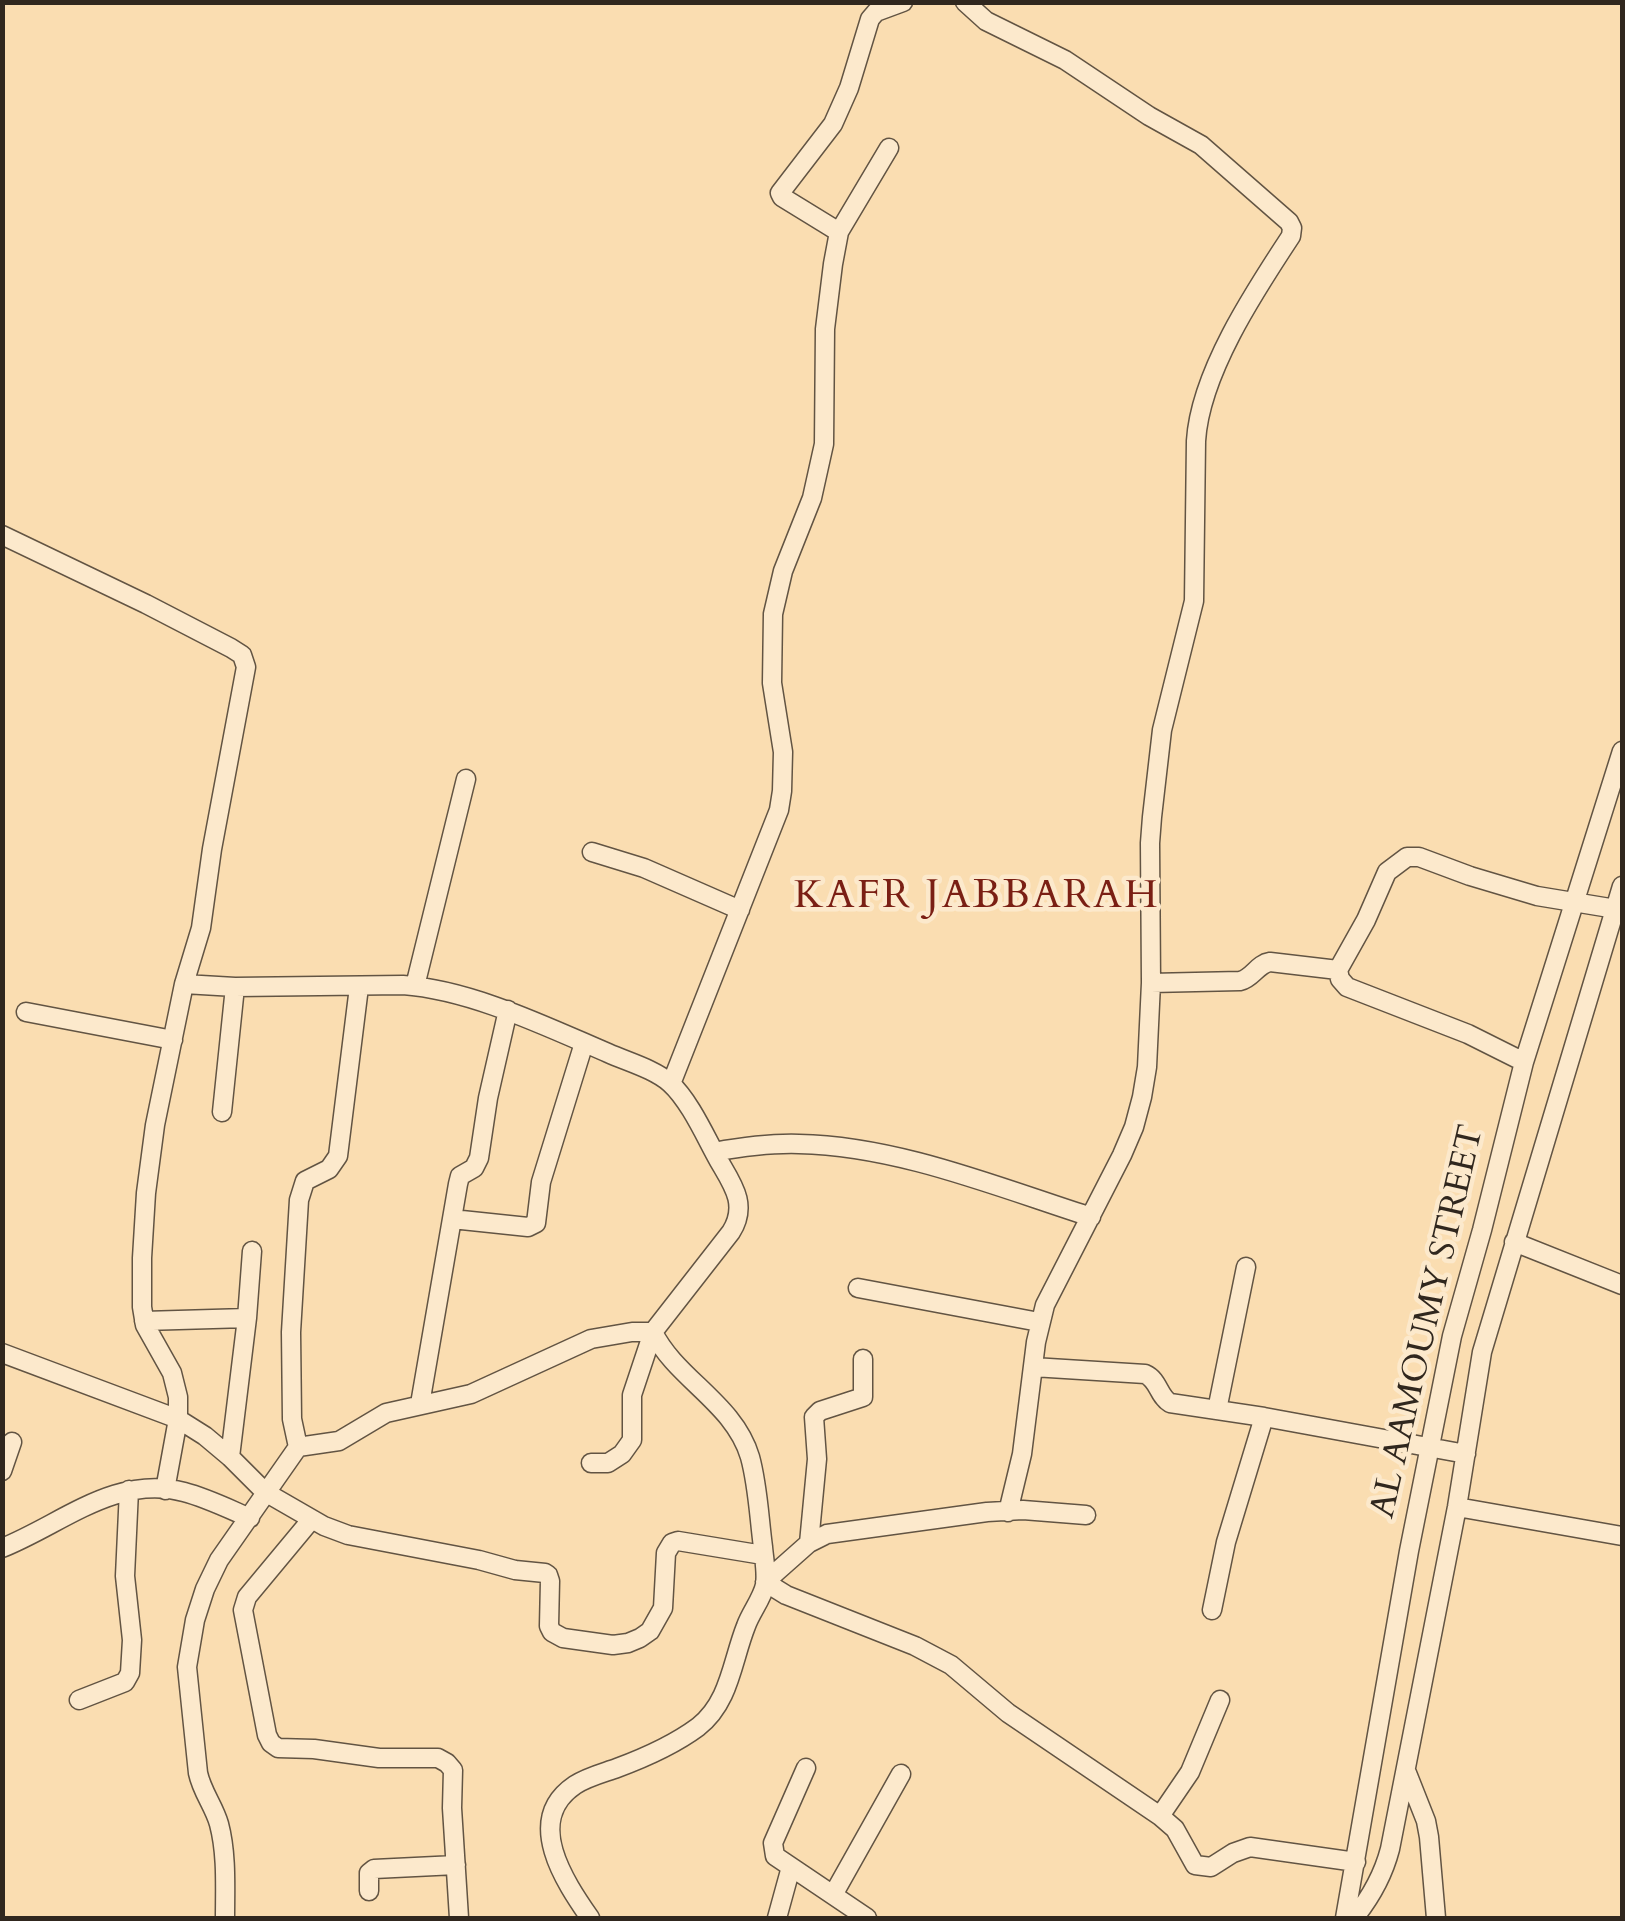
<!DOCTYPE html>
<style>
body{margin:0}
#map{position:relative;width:1625px;height:1921px;overflow:hidden;background:#faddb1;font-family:Cardo,serif}
canvas{display:block}
.frame{position:absolute;inset:0;border:5px solid #30271e;pointer-events:none}
</style>
<div id="map">
<canvas width="1625" height="1921"></canvas>
<div class="frame"></div>
</div>
<script>
const c = document.querySelector('canvas').getContext('2d');
c.lineJoin = 'round';
function stroke(path, color, width, dash) {
  c.strokeStyle = color;
  c.lineWidth = width;
  c.lineCap = dash ? 'butt' : 'round';
  c.setLineDash(dash || []);
  c.stroke(path);
}
function write(font, color, halo, rows, align = 'center') {
  c.font = font + ' Cardo,serif';
  c.lineWidth = 9;
  c.setLineDash([]);
  c.textBaseline = 'middle';
  c.strokeStyle = halo;
  c.fillStyle = color;
  for (const [text, x, y, turn = 0] of rows) {
    c.save();
    c.translate(x, y);
    c.rotate((+turn || 0) * Math.PI / 180);
    c.textAlign = isNaN(turn) ? turn : align;
    if (halo) c.strokeText(text, 0, 0);
    c.fillText(text, 0, 0);
    c.restore();
  }
}
const street = new Path2D(`
 M965 2 986 21 1065 60 1149 116 1201 145 1289 222 1292 228 1291 236C1254 292 1200 374 1196 441L1194 601 1162 730 1152 817 1150 843 1151 983 1147 1067 1142 1097 1134 1127 1122 1155 1045 1305 1036 1342 1022 1454 1008 1512
 M839 232 782 197 780 193 833 124 849 88 870 19 876 12 903 2
 M2 535 146 604 231 648 242 655 246 667 212 849 201 928 184 984 155 1125 146 1193 142 1258V1307L145 1325 172 1373 178 1397V1419L165 1490
 M592 852 644 868 740 910
 M1338 970 1340 979 1347 987 1468 1034 1524 1062
 M1151 983 1240 981C1253 978 1257 964 1270 962L1338 970 1366 920 1387 872 1407 857H1419L1470 876 1537 896 1622 910
 M184 984 235 987 403 985C471 990 545 1026 608 1053 628 1062 654 1069 670 1083 690 1101 706 1138 719 1161 733 1185 748 1205 731 1232L653 1332 632 1395V1440L622 1454 608 1463H591
 M415 986 466 779
 M26 1012 173 1040
 M671 1084 779 810 782 791 783 752 772 683 773 614 783 571 812 498 824 444 825 329 833 264 839 232 889 148
 M222 1112 235 987
 M714 1152C742 1147 770 1143 799 1144 898 1146 997 1187 1091 1217
 M452 1219 528 1227 536 1223 541 1182 584 1043
 M1514 1242 1622 1285
 M858 1288 1039 1322
 M144 1321 247 1318
 M2 1353 178 1419 205 1436 230 1457 265 1492 324 1526 348 1535 479 1560 515 1570 545 1573 548 1575 550 1581 549 1626 552 1632 563 1638 613 1645 628 1643 640 1638 650 1631 663 1608 666 1553 672 1543 678 1541 763 1555
 M1033 1367 1145 1374C1159 1380 1158 1396 1170 1403L1264 1417 1466 1454
 M420 1404 458 1184 460 1176 474 1168 479 1158 488 1098 508 1010
 M1217 1410 1246 1267
 M298 1447 339 1441 386 1413 471 1394 591 1339 632 1332H653
 M230 1457 247 1318 252 1251
 M2 1471 12 1442
 M1457 1507 1622 1536
 M1086 1515 1023 1510 987 1512 827 1534 809 1543 765 1582 786 1595 915 1646 951 1665 1008 1713 1160 1816 1175 1829 1195 1865 1211 1867 1233 1853 1250 1847 1356 1862
 M311 1520 247 1597 243 1610 267 1735 271 1743 278 1748 314 1749 379 1758H438L447 1763 453 1770 452 1808 459 1918
 M809 1543 817 1459 814 1417 820 1411 863 1397V1359
 M2 1548C62 1524 116 1474 184 1492 207 1498 229 1509 250 1518
 M1212 1610 1226 1542 1264 1417
 M79 1700 125 1682 130 1673 132 1640 125 1576 129 1490
 M806 1768 773 1843 775 1856 867 1918
 M1407 1773 1426 1821 1429 1837 1436 1918
 M1160 1816 1190 1772 1220 1700
 M369 1891V1873L374 1869 456 1865
 M833 1895 901 1774
 M225 1918C225 1888 227 1854 219 1824 214 1806 202 1792 198 1773L187 1667 195 1620 205 1589 219 1560 298 1447 292 1419 291 1332 299 1200 305 1181 329 1169 338 1156 359 987
 M590 1918C565 1882 523 1820 575 1785 587 1777 603 1773 617 1768 644 1758 675 1744 698 1727 730 1702 732 1661 746 1626 751 1612 762 1599 765 1585 767 1573 764 1559 763 1547 759 1517 758 1486 750 1457 734 1403 676 1379 653 1332
 M777 1918 791 1867
 M1345 1918 1409 1551 1452 1336 1482 1230 1524 1062 1622 751
 M1354 1918C1371 1897 1383 1876 1390 1849L1457 1507 1482 1352 1622 886`);
stroke(street, '#625443', 21);
stroke(street, '#fce9cc', 18);
write('35px', '#30271e', '#fce9cc', [
 ["AL AAMOUMY STREET",1429,1322,-77]
]);
c.letterSpacing = '2.5px';
write('40px', '#7a1f14', '#fce9cc', [
 ["KAFR JABBARAH",977,898]
]);
c.letterSpacing = '0px';
</script>
